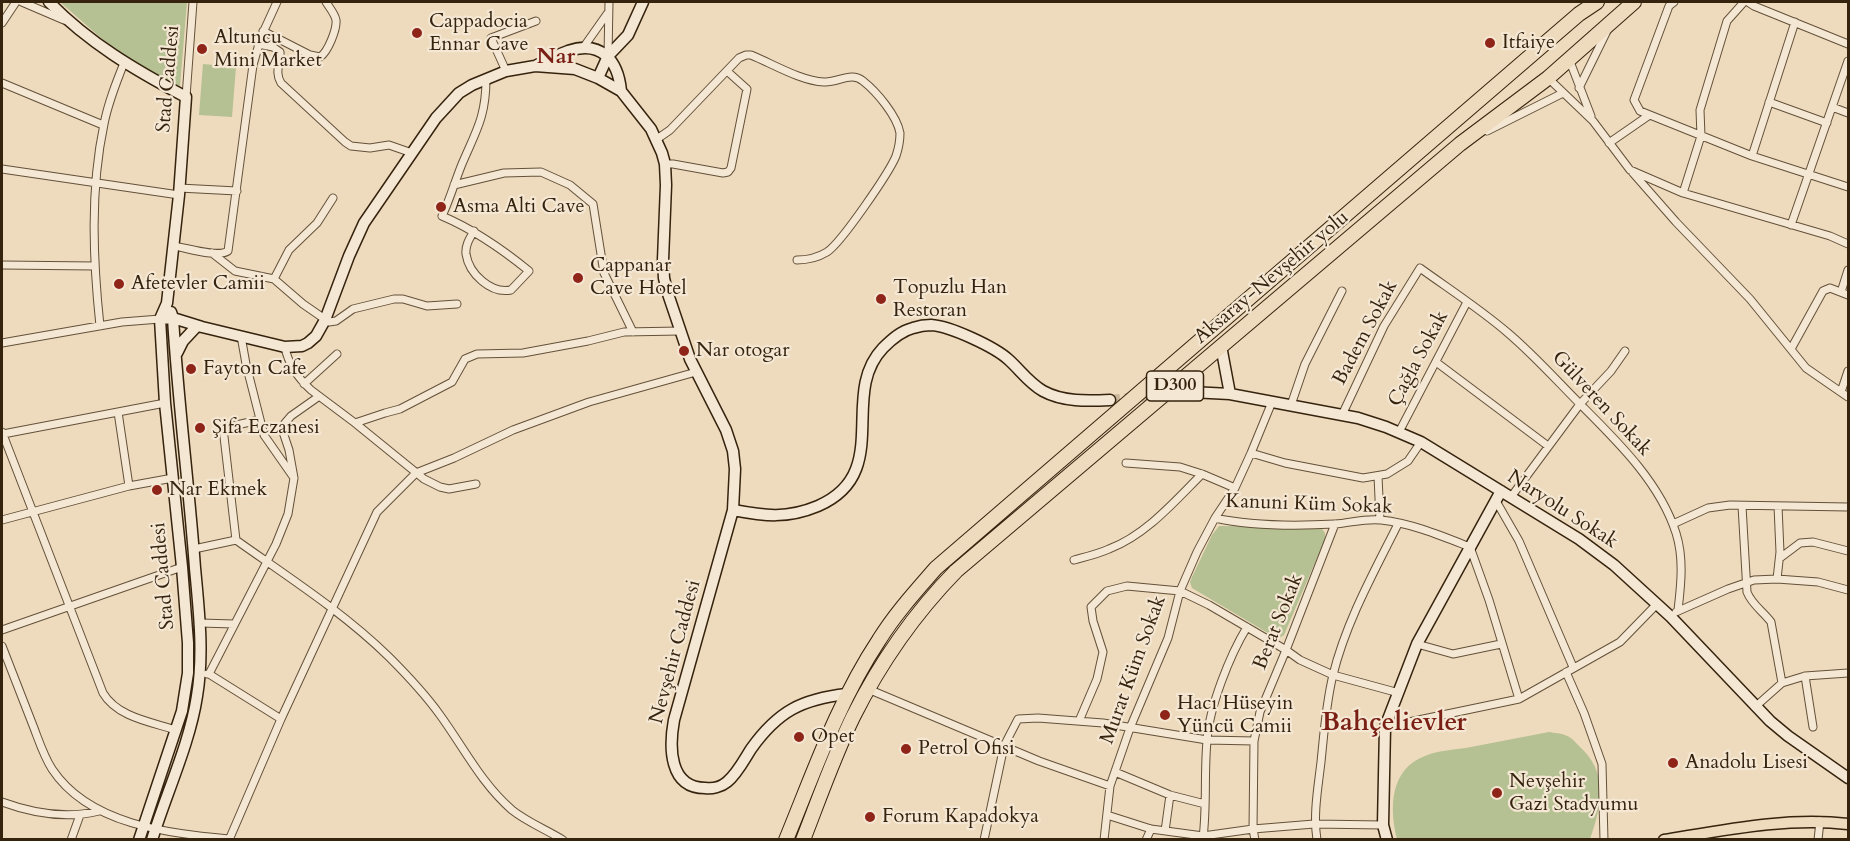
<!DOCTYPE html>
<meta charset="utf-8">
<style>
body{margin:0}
#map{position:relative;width:1850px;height:841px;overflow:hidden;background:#eedabc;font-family:Cardo,serif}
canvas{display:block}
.frame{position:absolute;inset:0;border:3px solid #35230e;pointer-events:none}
</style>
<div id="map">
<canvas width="1850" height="841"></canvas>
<div class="frame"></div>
</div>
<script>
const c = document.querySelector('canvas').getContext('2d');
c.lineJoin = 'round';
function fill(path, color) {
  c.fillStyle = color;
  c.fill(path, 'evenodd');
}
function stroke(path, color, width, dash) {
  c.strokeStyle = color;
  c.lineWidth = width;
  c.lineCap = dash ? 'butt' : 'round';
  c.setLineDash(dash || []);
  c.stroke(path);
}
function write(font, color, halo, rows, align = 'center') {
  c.font = font + ' Cardo,serif';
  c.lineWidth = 4.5;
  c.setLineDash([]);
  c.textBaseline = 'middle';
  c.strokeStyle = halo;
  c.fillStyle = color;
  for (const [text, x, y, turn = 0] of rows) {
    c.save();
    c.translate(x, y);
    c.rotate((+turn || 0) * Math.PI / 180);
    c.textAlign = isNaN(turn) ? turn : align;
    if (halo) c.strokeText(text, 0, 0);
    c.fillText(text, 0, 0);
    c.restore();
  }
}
fill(new Path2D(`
 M60 2H187L180 86 125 57 101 38Z
 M203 64 236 67 232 117 199 115Z
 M1219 526 1316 527 1322 529 1325 533V539L1284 635 1278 639 1192 588 1190 582 1192 577 1212 535Z
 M1549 732C1554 733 1562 733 1567 736 1571 737 1575 742 1578 745 1609 772 1602 805 1590 839H1397C1389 808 1390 769 1425 756 1438 750 1456 750 1471 747 1497 742 1523 737 1549 732Z`), '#b5c093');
stroke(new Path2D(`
 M1110 400 1191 392`), '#c9b599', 10, [10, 5]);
const street = new Path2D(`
 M22 2 64 20
 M1674 2 1669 6 1634 100 1640 111 1752 156 1848 187
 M1748 2 1754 6 1848 44
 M2 23 16 2
 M263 31 310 55 320 57C328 52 337 29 336 20 335 14 329 7 326 2
 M258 44 273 47 280 52C281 63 274 71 281 83L345 142 351 146 370 148 389 145 412 153
 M583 48 607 14
 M608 56 609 2
 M1569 59 1591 116
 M506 71 491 38 536 21
 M1548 78 1593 121 1630 170 1683 193 1830 236 1848 244
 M2 83 103 125
 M1579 88 1607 31
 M186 97 193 2
 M1769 102 1827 123
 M1832 107 1848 113
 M1487 131 1563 93
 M657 139 670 130 739 58 746 55H751C773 64 801 81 824 82 838 83 851 71 863 81 877 92 897 116 900 133 900 139 898 150 896 156 889 173 841 243 827 252 817 258 808 260 797 260
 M1609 143 1648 116
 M1752 156 1795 22
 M665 164H673L723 173 728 172 731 168 747 89 727 71
 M2 169 179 195
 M1633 173 1676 222 1750 299 1806 368 1848 397
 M454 185 504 173 541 172 570 185 593 204 604 273 633 332
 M179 188 237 191
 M1683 193 1701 136 1700 110 1727 21 1744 2
 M1791 225 1848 61
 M474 231C470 238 465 245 466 254 469 274 491 294 511 290L529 271C502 249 475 230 442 216 450 199 455 181 462 164 476 131 486 117 486 79
 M174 246C187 248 218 258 228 251L253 65 261 37 277 2
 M212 253 235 271 274 279 303 304 329 322 336 321 353 309 394 299H403L427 306 457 304
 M2 265 94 266
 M274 279 289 250 317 223 333 198
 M1841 292 1848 270
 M100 326C93 260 90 190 104 124 108 103 116 83 124 63
 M241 336 246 364 264 435 294 478
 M2 343 122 322 160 319
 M285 347C288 364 298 378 311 390L355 423 424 479 440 487 449 489 476 484
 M1791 349 1823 291 1830 288 1848 295
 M1436 362 1548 446
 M304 384 337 354
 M1841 392 1848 371
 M1291 405 1305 364 1342 291
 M118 412 129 486
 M1342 415 1384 326 1420 268C1449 289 1480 309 1508 333 1534 355 1558 382 1582 406 1619 443 1660 483 1676 533 1684 558 1681 585 1678 610
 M355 423 385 413 400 409 452 382 465 359 477 354 523 353 588 341 624 332 680 331
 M2 432 103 693C117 717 151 722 176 730
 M1399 432 1467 302
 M3 434 165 403
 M1251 453 1285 463 1363 478 1387 474 1408 461 1421 442
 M1126 463 1180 467 1202 474 1235 488
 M1378 476 1380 520
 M1511 497 1580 404 1611 371 1625 351
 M1496 501 1519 541 1573 667
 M1742 506 1747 592C1752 605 1763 611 1771 622L1782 683
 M1215 518C1251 526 1298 526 1335 524 1350 523 1366 518 1381 520 1411 523 1442 536 1470 547L1489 600 1519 699
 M2 520 129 486 173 478
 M1673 524 1708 508 1730 505 1848 507
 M236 540 223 428 259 420
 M194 549 236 540C288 577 343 612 389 657 407 675 425 694 440 715 464 748 481 783 512 810 527 822 547 830 563 840
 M1780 558 1800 543 1813 542 1848 551
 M1074 560C1085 557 1098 554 1109 549 1146 535 1175 501 1202 474
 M1777 579 1780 552 1778 506
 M1676 612 1728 589 1754 580 1777 579 1818 582 1848 590
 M200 623 234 624
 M2 630 182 567
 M1417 644 1453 654 1501 644
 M2 646C12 672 22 697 32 723 38 738 43 755 52 769 89 825 168 833 229 839
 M1566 672 1584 713 1602 764 1604 840
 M207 674H209L281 719
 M209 674 276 544 288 514 294 478 289 450 284 435 283 428 285 423 291 416 318 397
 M1805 676 1813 727
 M868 689 1039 761 1110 786
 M1755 707 1782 683 1805 676 1848 673
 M1079 721 1097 679 1103 652 1093 621 1091 607 1107 591 1127 586 1180 591 1209 605 1286 650 1300 660 1333 675 1399 693
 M1385 727 1519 699 1620 642 1657 604
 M1115 772 1170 795 1205 804
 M2 802C32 813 67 819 99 811
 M1107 815 1151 829 1203 836 1253 829 1314 824 1383 825
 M1165 831 1170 795
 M1203 838C1207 806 1204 773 1207 741 1209 707 1230 655 1247 627
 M71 840 80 815
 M229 840 281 719 377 512 416 473 454 458 513 430 589 402 696 372
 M984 840 1004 746 1018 719 1038 718 1103 723 1207 740 1254 741
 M1104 840 1110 786 1130 728 1168 638 1180 591 1197 552 1215 518 1235 488 1251 453 1272 402
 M1146 840 1151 829
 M1255 840 1253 829 1254 741 1260 712 1286 650 1335 524
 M1317 840C1313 814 1318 788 1321 762 1324 733 1326 703 1333 675 1346 622 1374 572 1398 524
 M1818 840 1820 821`);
const secondary = new Path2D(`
 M49 2C89 43 135 70 186 97L179 195 167 303 160 319 165 403 182 567 188 643V673L182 711 139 840
 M537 65C547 60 557 55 568 51 601 40 618 60 621 91
 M598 78 608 56 628 35 643 2
 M160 319 173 318 202 327 285 347 302 346 308 343 316 336 325 320 349 256 364 223 436 118 459 93 472 85 506 71 535 66 575 69 598 78 621 91 651 129 662 153 665 164 666 185 663 260 664 278 667 291 690 359 726 430 733 451 735 469 733 510 674 720C669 747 669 788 705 788 712 789 721 787 727 782 737 774 744 760 751 749 778 711 802 699 847 694
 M1221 346 1230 394
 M177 353 183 341 197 326
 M1191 392 1230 394 1358 418 1386 427 1421 442 1579 539 1614 565 1671 617 1770 721 1788 736 1848 778
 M733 510C765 516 787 519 818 506 894 473 838 395 883 348 892 339 901 331 913 328 919 326 925 325 931 325 950 326 995 347 1009 360 1021 371 1029 383 1043 391 1063 402 1087 401 1110 400
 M152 840C166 794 190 743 197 696 204 654 199 611 195 568 189 485 178 402 173 318L171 312
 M1387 840 1383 825 1385 727 1417 644 1501 491`);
const primary = new Path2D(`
 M1664 840C1725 830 1787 817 1848 824`);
const highway = new Path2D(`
 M786 840C814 772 838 702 879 640 895 614 916 591 936 568L1579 14 1597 2
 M803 840C819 799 834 756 853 717 880 663 914 614 956 571L1460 144 1548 78 1634 2`);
stroke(street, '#63513a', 9);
stroke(secondary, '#35230e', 13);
stroke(primary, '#35230e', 13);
stroke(highway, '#35230e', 16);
stroke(street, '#f4e7d3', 7);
stroke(secondary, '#f4e7d3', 10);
stroke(primary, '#eedabc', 10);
stroke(highway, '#eedabc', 14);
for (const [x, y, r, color] of [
 [417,33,6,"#8f2418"],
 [1490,43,6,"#8f2418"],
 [202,49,6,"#8f2418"],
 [441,207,6,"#8f2418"],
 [578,278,6,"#8f2418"],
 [119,284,6,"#8f2418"],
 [881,299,6,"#8f2418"],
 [684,351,6,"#8f2418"],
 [191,369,6,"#8f2418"],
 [200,428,6,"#8f2418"],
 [157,490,6,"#8f2418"],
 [1165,715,6,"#8f2418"],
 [799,737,6,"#8f2418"],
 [906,749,6,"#8f2418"],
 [1673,763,6,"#8f2418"],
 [1497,793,6,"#8f2418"],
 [870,817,6,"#8f2418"]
]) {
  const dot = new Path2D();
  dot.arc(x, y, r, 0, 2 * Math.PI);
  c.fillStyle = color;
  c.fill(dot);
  stroke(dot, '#f4e7d3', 2);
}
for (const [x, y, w] of [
 [1175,386,57]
]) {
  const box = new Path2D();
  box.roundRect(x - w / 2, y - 15, w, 30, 4.5);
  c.fillStyle = '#f4e7d3';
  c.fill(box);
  stroke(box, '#35230e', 1.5);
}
write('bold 18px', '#35230e', null, [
 ["D300",1175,386]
]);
write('20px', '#35230e', '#f4e7d3', [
 ["Cappadocia",429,22],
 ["Ennar Cave",429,45],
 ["Altuncu",214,38],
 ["Mini Market",214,61],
 ["Itfaiye",1502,43],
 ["Asma Alti Cave",453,207],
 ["Cappanar",590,266],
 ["Cave Hotel",590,289],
 ["Afetevler Camii",131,284],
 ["Topuzlu Han",893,288],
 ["Restoran",893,311],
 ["Nar otogar",696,351],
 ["Fayton Cafe",203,369],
 ["Şifa Eczanesi",212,428],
 ["Nar Ekmek",169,490],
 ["Hacı Hüseyin",1177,704],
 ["Yüncü Camii",1177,727],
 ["Opet",811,737],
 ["Petrol Ofisi",918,749],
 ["Anadolu Lisesi",1685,763],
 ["Nevşehir",1509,782],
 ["Gazi Stadyumu",1509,805],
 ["Forum Kapadokya",882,817]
], 'left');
write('20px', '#35230e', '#f4e7d3', [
 ["Stad Caddesi",169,79,-85],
 ["Aksaray-Nevşehir yolu",1272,278,-40],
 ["Badem Sokak",1366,333,-62],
 ["Çağla Sokak",1419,359,-62],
 ["Gülveren Sokak",1601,404,47],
 ["Kanuni Küm Sokak",1309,505,2],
 ["Naryolu Sokak",1562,510,33],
 ["Stad Caddesi",164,576,-95],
 ["Berat Sokak",1279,622,-68],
 ["Nevşehir Caddesi",676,652,-75],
 ["Murat Küm Sokak",1134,670,-70]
]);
write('bold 22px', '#7a1f14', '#f4e7d3', [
 ["Nar",556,58]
]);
write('bold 26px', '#7a1f14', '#f4e7d3', [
 ["Bahçelievler",1394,724]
]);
</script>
